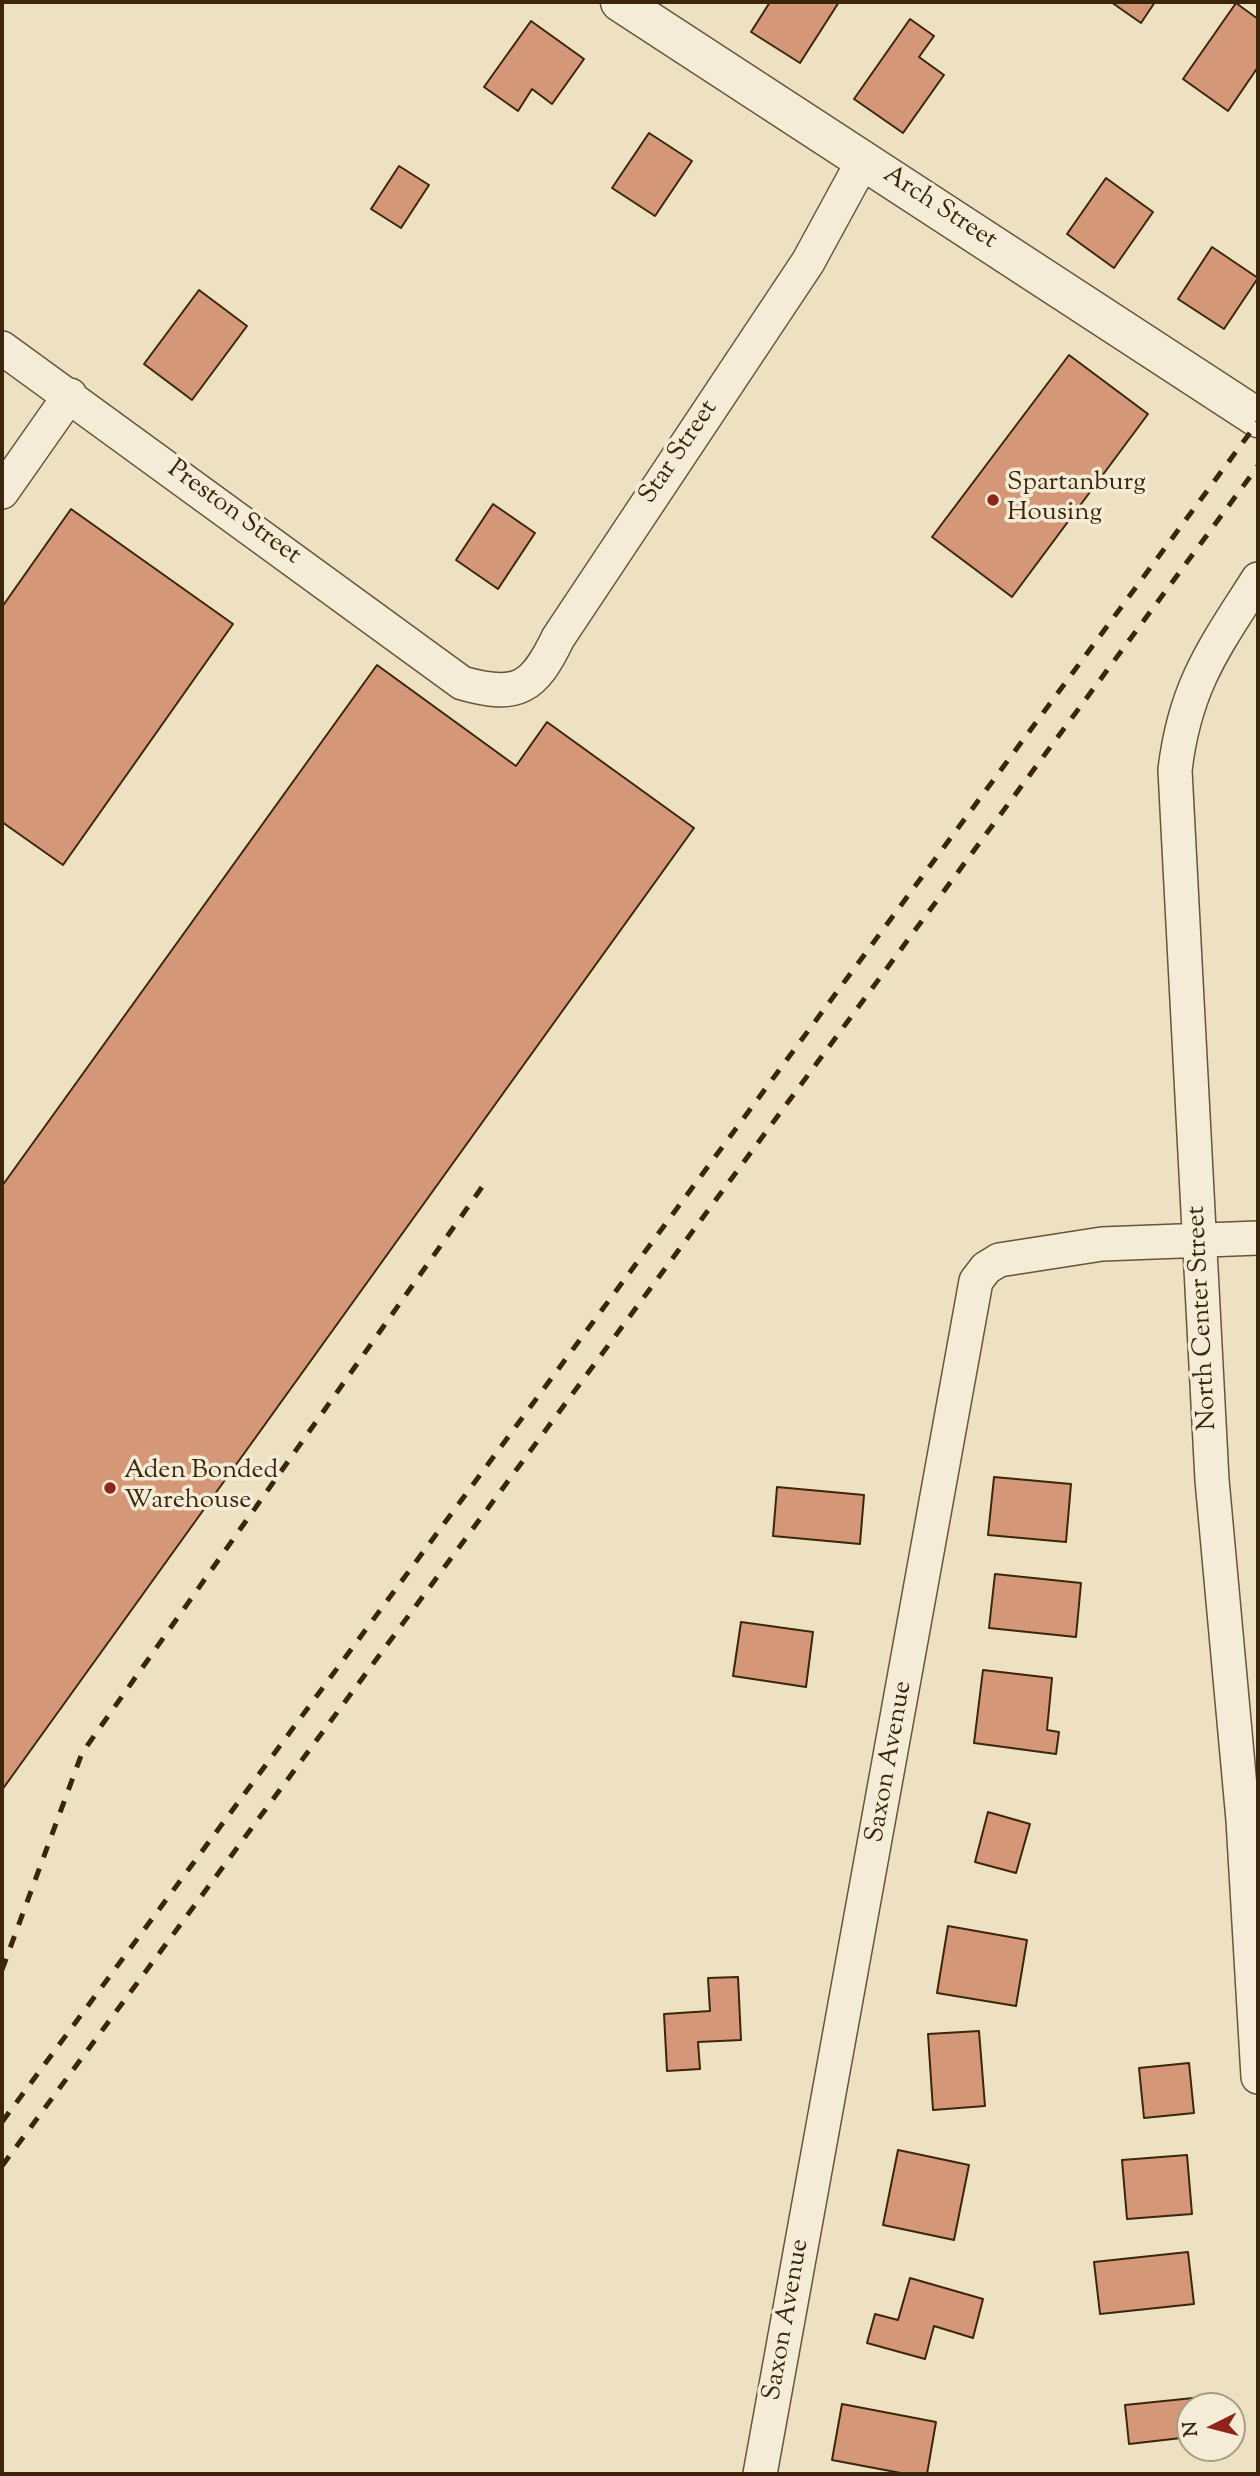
<!DOCTYPE html>
<style>
body{margin:0}
#map{position:relative;width:1260px;height:2476px;overflow:hidden;background:#eee1c2;font-family:"Sorts Mill Goudy",serif}
canvas{display:block}
.frame{position:absolute;inset:0;border:4px solid #3b260b;pointer-events:none}
.north{position:absolute;left:1176px;top:2392px;width:70px;height:70px;box-sizing:border-box;background:#f4ecd7;border:2px solid #aa9d85;border-radius:50%;rotate:264deg;font-size:19px;font-weight:700;line-height:28px;text-align:center;color:#3b260b}
.north::after{content:'';display:block;margin:auto;width:24px;height:32px;background:#8f2418;clip-path:polygon(50% 0,100% 100%,50% 72%,0 100%)}
</style>
<div id="map">
<canvas width="1260" height="2476"></canvas>
<div class="frame"></div>
<div class="north">N</div>
</div>
<script>
const c = document.querySelector('canvas').getContext('2d');
c.lineJoin = 'round';
function fill(path, color) {
  c.fillStyle = color;
  c.fill(path, 'evenodd');
}
function stroke(path, color, width, dash) {
  c.strokeStyle = color;
  c.lineWidth = width;
  c.lineCap = dash ? 'butt' : 'round';
  c.setLineDash(dash || []);
  c.stroke(path);
}
function write(font, color, halo, rows, align = 'center') {
  c.font = font + ' "Sorts Mill Goudy",serif';
  c.lineWidth = 7;
  c.setLineDash([]);
  c.textBaseline = 'middle';
  c.strokeStyle = halo;
  c.fillStyle = color;
  for (const [text, x, y, turn = 0] of rows) {
    c.save();
    c.translate(x, y);
    c.rotate((+turn || 0) * Math.PI / 180);
    c.textAlign = isNaN(turn) ? turn : align;
    if (halo) c.strokeText(text, 0, 0);
    c.fillText(text, 0, 0);
    c.restore();
  }
}
const building = new Path2D(`
 M770 2H839L800 63 751 32Z
 M1111 2H1155L1141 23Z
 M1236 3 1258 19V67L1228 111 1183 79Z
 M910 19 934 36 919 57 944 75 903 133 854 99Z
 M531 21 584 59 552 104 532 89 518 111 484 87Z
 M649 133 692 161 655 216 612 188Z
 M399 166 429 185 401 228 371 209Z
 M1106 178 1153 212 1114 268 1067 234Z
 M1212 247 1258 278 1224 329 1178 299Z
 M199 290 247 326 192 400 144 364Z
 M1069 355 1148 414 1012 597 932 537Z
 M493 504 535 533 498 589 456 560Z
 M71 509 233 624 63 865 2 822V607Z
 M377 665 516 766 547 722 694 828 2 1790V1186Z
 M994 1477 1071 1484 1066 1542 988 1535Z
 M777 1487 864 1495 860 1544 773 1536Z
 M995 1574 1081 1583 1076 1637 989 1628Z
 M741 1622 813 1632 806 1687 733 1676Z
 M983 1670 1052 1678 1047 1730 1059 1732 1056 1754 974 1743Z
 M988 1812 1030 1824 1016 1873 975 1862Z
 M948 1926 1027 1940 1016 2006 937 1993Z
 M738 1977 741 2040 698 2042 700 2069 667 2071 664 2014 710 2011 708 1978Z
 M979 2031 985 2106 933 2110 928 2034Z
 M1189 2063 1194 2113 1144 2118 1139 2068Z
 M898 2150 969 2165 954 2240 883 2225Z
 M1187 2155 1192 2214 1127 2219 1122 2160Z
 M1188 2252 1194 2304 1100 2314 1094 2262Z
 M910 2278 983 2299 973 2338 934 2326 925 2359 867 2343 875 2314 898 2320Z
 M1203 2397 1204 2406H1190V2437L1129 2444 1125 2405Z
 M842 2404 936 2422 927 2474H906L832 2460Z`);
fill(building, '#d49879');
stroke(building, '#3b260b', 2);
const minor = new Path2D(`
 M2 348 462 683C518 699 534 688 558 638L808 262 863 161
 M2 492 70 395
 M1258 579C1214 648 1185 686 1175 770L1212 1480 1243 1820 1258 2077
 M760 2474 976 1281 986 1268 999 1260 1102 1244 1258 1238`);
const tertiary = new Path2D(`
 M620 2 1258 418`);
stroke(minor, '#685539', 36);
stroke(tertiary, '#685539', 41);
stroke(minor, '#f4ecd7', 33);
stroke(tertiary, '#f4ecd7', 38);
stroke(new Path2D(`
 M2 1970 82 1753 487 1180
 M2 2122 1258 422
 M2 2166 1258 466`), '#3b260b', 5, [12, 12]);
for (const [x, y, r, color] of [
 [993,500,7,"#8f2418"],
 [110,1488,7,"#8f2418"]
]) {
  const dot = new Path2D();
  dot.arc(x, y, r, 0, 2 * Math.PI);
  c.fillStyle = color;
  c.fill(dot);
  stroke(dot, '#f4ecd7', 2.5);
}
write('26px', '#3b260b', '#f4ecd7', [
 ["Arch Street",939,209,33],
 ["Star Street",680,453,-56],
 ["Preston Street",233,514,36],
 ["North Center Street",1204,1318,-93],
 ["Saxon Avenue",891,1762,-80],
 ["Saxon Avenue",788,2320,-80]
]);
write('26px', '#3b260b', '#f4ecd7', [
 ["Spartanburg",1007,485],
 ["Housing",1007,515],
 ["Aden Bonded",124,1473],
 ["Warehouse",124,1503]
], 'left');
</script>
